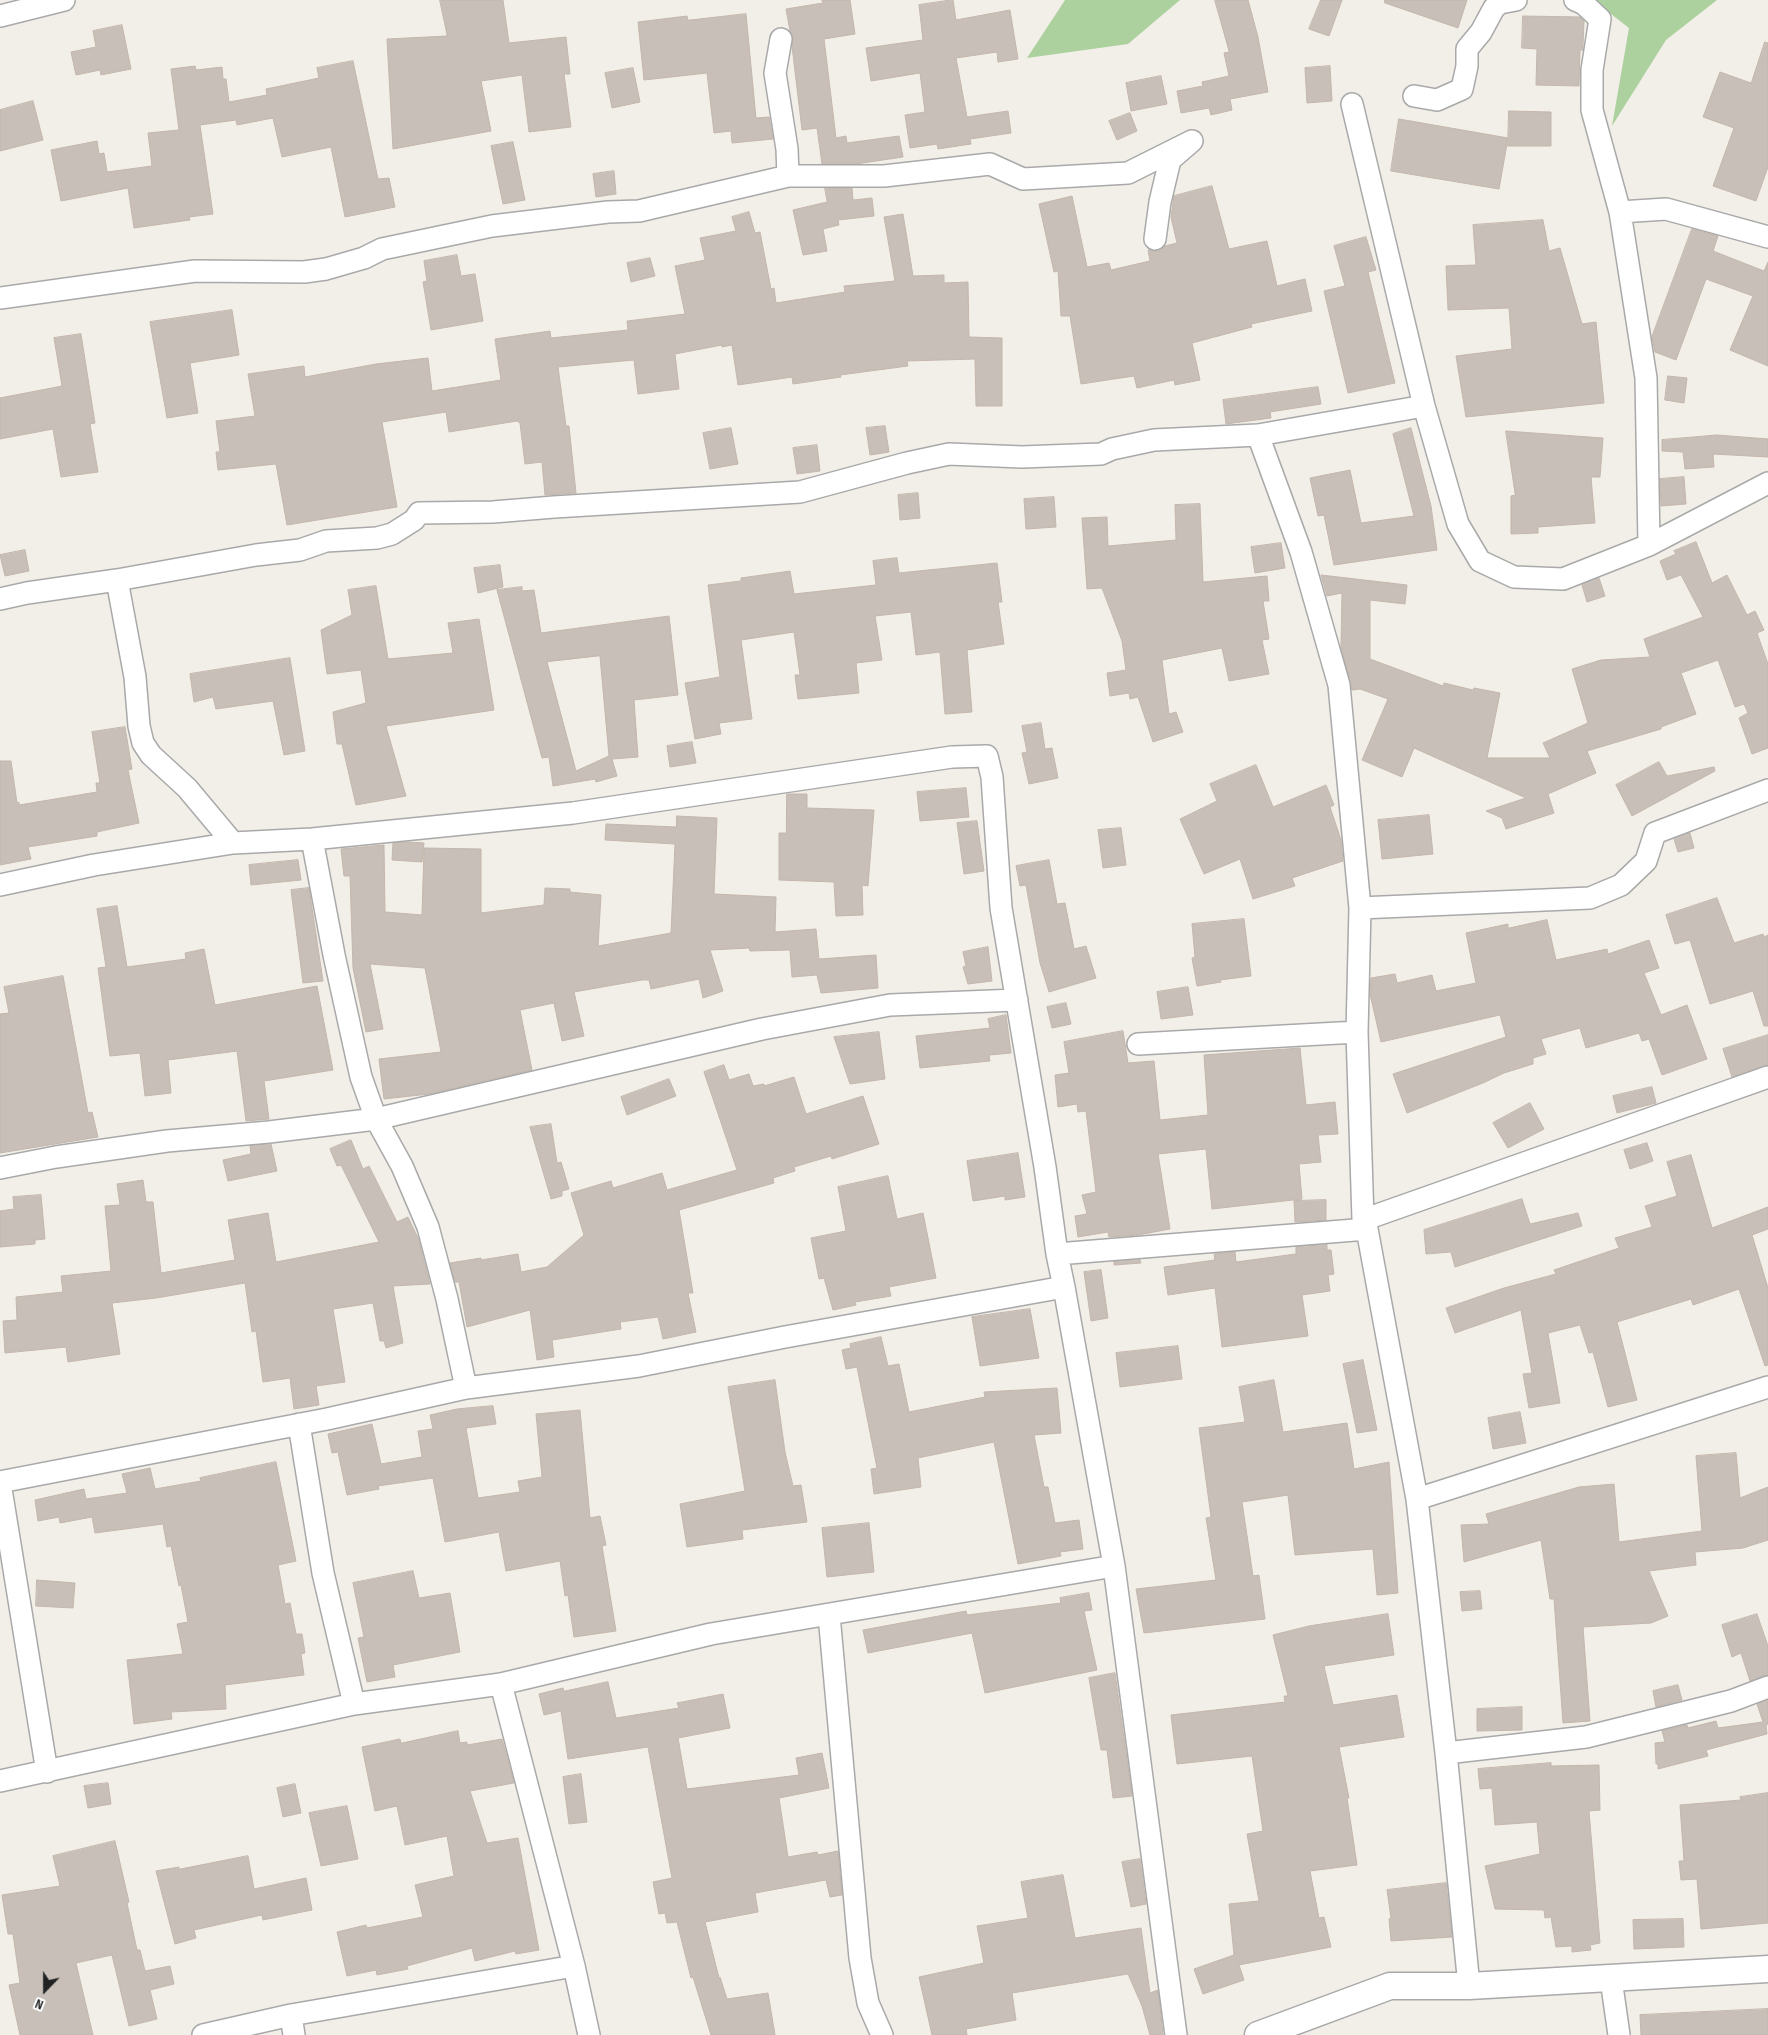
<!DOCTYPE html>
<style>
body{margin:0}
#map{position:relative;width:1768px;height:2035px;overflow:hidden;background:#f2efe9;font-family:"Sofia Sans Condensed",sans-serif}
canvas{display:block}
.north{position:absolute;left:20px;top:1965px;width:50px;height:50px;-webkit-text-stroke:4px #fff;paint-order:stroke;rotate:202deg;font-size:14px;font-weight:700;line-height:20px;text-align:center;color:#222}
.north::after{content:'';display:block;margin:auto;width:18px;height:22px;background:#222;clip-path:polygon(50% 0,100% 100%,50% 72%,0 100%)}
</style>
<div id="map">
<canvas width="1768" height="2035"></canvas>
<div class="north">N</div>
</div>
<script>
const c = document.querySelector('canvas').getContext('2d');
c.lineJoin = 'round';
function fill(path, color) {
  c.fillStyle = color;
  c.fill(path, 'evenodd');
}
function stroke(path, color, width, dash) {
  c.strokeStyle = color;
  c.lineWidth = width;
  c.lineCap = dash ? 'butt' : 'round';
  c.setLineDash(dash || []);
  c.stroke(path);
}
fill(new Path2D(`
 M1065 0H1180L1128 44 1027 58Z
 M1593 0H1717L1666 40 1612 126 1629 28Z`), '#add19e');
const building = new Path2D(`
 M440 0H503L509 43 566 37 570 74H564L571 127 529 132 522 75 481 81 491 131 393 149 387 39 447 36Z
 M822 0H850L855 34 824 39 836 138 846 136 847 143 899 136 903 157 856 164H822L817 128 802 130 792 46 793 35 790 31 786 9 823 3Z
 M953 0 956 20 1010 10 1018 59 998 62 997 52 956 58 967 117 1008 111 1011 133 970 139 971 144 938 149 937 144 910 148 905 115 925 112 920 73 871 81 866 48 923 40 919 5Z
 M1215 0H1248L1258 37 1268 92 1230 99 1232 110 1211 115 1209 108 1181 113 1177 91 1203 86 1202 82 1229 76 1224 53 1229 52Z
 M1321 0H1342L1329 36 1309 29Z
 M1385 0H1467L1458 28 1385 3Z
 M746 14 756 118 769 117 773 139 732 143 731 131 714 133 707 73 644 80 638 22 687 16 688 20Z
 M1523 16 1580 17 1584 21 1583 46V50H1580L1579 86 1536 85 1537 49 1522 48Z
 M122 25 131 69 101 75 100 70 76 75 71 52 96 47 93 31Z
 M1765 42 1768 43V167L1756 201 1713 186 1734 128 1703 117 1720 72 1751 83Z
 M353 61 378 179 389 178 395 207 345 217 331 147 282 157 273 118 237 125 236 120 200 125 213 214 189 217 190 220 134 228 128 188 61 201 51 150 97 141 99 154 104 153 107 172 152 166 148 133 179 130 171 69 195 66 196 70 222 67 223 79H226L229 102 267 95 266 89 319 78 317 68Z
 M1330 66 1332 101 1307 103 1305 68Z
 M633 68 640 102 612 108 605 73Z
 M1161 76 1167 104 1131 111 1126 83Z
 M33 101 43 140 0 151V110Z
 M1509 111 1551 112V146H1508Z
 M1130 113 1137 131 1117 140 1109 121Z
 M1399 119 1508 138 1499 189 1391 171Z
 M513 142 525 200 503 204 491 146Z
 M614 171 616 194 596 197 593 174Z
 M1212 186 1229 249 1267 241 1277 286 1305 279 1312 311 1251 324 1252 327 1192 343 1200 380 1175 385 1174 380 1137 388 1134 376 1081 384 1070 316H1061L1058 271 1054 272 1039 204 1072 196 1087 267 1109 263 1111 270 1150 261 1148 250 1159 251 1165 246 1177 243 1171 217 1174 196Z
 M825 188H852L853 200 872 198 874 216 838 220 839 225 823 229 827 251 803 255 793 210 827 202Z
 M749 212 755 233 760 232 771 289 774 288 776 303 845 292 844 286 895 281 884 217 903 214 913 276 944 275V283L968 282 969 337 1002 338V406H976L975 359 907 361 908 366 840 375 841 377 793 384 792 377 738 385 732 345 722 347V345L675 354 679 389 638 394 634 360 558 367 566 426H569L576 493 545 495 542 462 525 464 520 423 517 421 449 432 446 412 382 422 397 507 287 525 276 464 218 470 216 452H220L216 421 255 416 248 374 304 366 305 377 376 364 428 358 432 391 501 380 495 339 550 331 551 338 628 330 627 321 685 314 675 266 705 260 700 238 736 231 732 217Z
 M1543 220 1549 251 1560 248 1582 324 1596 322 1604 403 1466 417 1456 356 1512 349 1509 308 1448 310 1446 266 1476 265 1473 225Z
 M1692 229 1718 236 1713 251 1764 271 1768 262V366L1730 350 1753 296 1706 279 1676 360 1655 352 1652 337Z
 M1366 237 1376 270 1368 272 1395 383 1348 393 1324 291 1345 286 1334 246Z
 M457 255 461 276 475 274 483 321 431 330 423 282 427 281 424 261Z
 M650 258 655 276 631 282 627 263Z
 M232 310 239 355 190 363 198 413 167 418 150 322Z
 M81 334 95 423 90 424 98 472 61 477 53 429 0 439V398L62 386 54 338Z
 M1668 376 1687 378 1684 403 1665 400Z
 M1318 387 1321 404 1270 412 1271 418 1226 424 1223 400Z
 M885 426 889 452 870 455 866 428Z
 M731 428 738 464 710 469 703 433Z
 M1411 428 1431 506 1437 550 1334 565 1324 515 1318 516 1310 478 1350 470 1361 523 1414 516 1393 434Z
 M1506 431 1603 438 1600 477H1591L1595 523 1538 527V533L1511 534V496L1515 495Z
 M1717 435 1768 439V457L1713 454 1714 467 1685 469 1683 452 1662 451V440Z
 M817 445 820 471 797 474 793 448Z
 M1684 477 1686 504 1661 506 1660 479Z
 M918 493 920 518 900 520 898 495Z
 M1054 497 1056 527 1026 529 1024 499Z
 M1200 504 1203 582 1267 576 1269 601H1263L1269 639 1262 640 1269 674 1229 681 1222 648 1162 660 1169 714 1176 712 1183 732 1153 742 1138 697 1130 699 1129 693 1110 696 1107 673 1126 670 1122 641 1102 588 1087 589 1082 518 1107 517 1108 546 1176 540 1175 505Z
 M1696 542 1712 583 1727 575 1747 615 1755 611 1764 630 1757 633 1768 664V748L1752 754 1739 718 1748 713 1744 704 1735 707 1718 660 1681 673 1696 714 1661 727V729L1587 751 1596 773 1548 794 1554 813 1506 829 1502 818 1486 811 1526 798 1414 748 1402 777 1362 760 1388 699 1360 689 1352 690 1341 647 1342 593 1327 596 1321 575 1407 585 1405 604 1370 600V659L1443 686 1444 683 1473 690 1474 688 1500 693 1487 758H1550L1543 743 1588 723 1572 669 1601 660 1650 657 1644 639 1703 617 1681 575 1667 580 1660 561 1676 554 1674 551Z
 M1281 543 1285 568 1255 573 1251 547Z
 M25 550 29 571 5 576 0 555Z
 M897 558 899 573 997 563 1002 602H998L1004 644 967 650 972 712 945 714 940 652 916 655 911 612 875 616 882 660 856 663 859 693 798 699 795 675H800L794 632 741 640 752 719 719 723 721 734 695 739 685 683 720 677 708 585 741 581V578L790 571 794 594 876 585 873 561Z
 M500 565 503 587 478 593 474 568Z
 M1599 578 1605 596 1587 602 1582 585Z
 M376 586 388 659 453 653 448 623 479 619 494 710 386 726 406 796 356 805 342 744H337L333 712 366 703 361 670 327 674 321 630 352 615 348 590Z
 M522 587V591L534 590 541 633 669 616 678 695 634 700 638 757 612 759 617 776 596 782 595 779 553 786 549 757 542 758 497 590ZM600 656 609 756 576 771 547 662Z
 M290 658 305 751 284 755 273 701 216 709 213 697 194 702 190 674Z
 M1041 723 1045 749 1052 748 1058 778 1029 784 1022 753 1027 752 1022 726Z
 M125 727 132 769 128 770 139 823 97 832V836L28 847 31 859 0 865V761H11L17 803 19 802V805L97 792 96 783H100L92 732Z
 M692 742 696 763 670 767 667 746Z
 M1659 762 1667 776 1714 767 1715 771 1632 816 1616 785Z
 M1256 765 1273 807 1326 785 1334 805 1330 807 1341 840 1343 861 1292 878 1295 886 1253 899 1240 859 1204 874 1180 819 1217 801 1210 784Z
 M966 788 969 817 920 821 917 792Z
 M787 794H807V808L874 810 868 886 862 885 863 915 836 916 834 882 779 880V833H786Z
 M1429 815 1433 854 1382 859 1378 820Z
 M677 816 717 818 714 894 776 897 775 932 816 929 819 959 876 955 878 988 821 993 817 975 792 977 790 950 750 951 749 948 710 950 723 991 703 998 699 979 651 989 649 980H642L574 992 584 1036 562 1041 554 1003 520 1010 532 1070 429 1094 384 1099 379 1059 441 1052 425 968 370 964 383 1029 366 1032 353 968 350 876H344L341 849 384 845 385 912 422 915 424 848 481 849V913L544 905 545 888 570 889V892L601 895 598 946 671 933 675 844 605 840 606 824 676 827Z
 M977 821 984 871 964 874 957 823Z
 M1121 828 1126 865 1103 868 1098 830Z
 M1690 833 1694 848 1678 852 1674 839Z
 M408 842 424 843 422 862 392 860 393 843Z
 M298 860 301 880 251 885 249 865Z
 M1049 860 1057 904 1065 903 1074 949 1086 946 1096 978 1049 992 1040 963 1026 885 1020 886 1016 866Z
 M309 888 323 981 303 983 291 890Z
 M1717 898 1734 943 1763 934 1764 937 1768 935V1026H1764L1753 991 1710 1004 1690 940 1675 944 1666 915Z
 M117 906 127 967 186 959 185 953 204 949 215 1005 317 986 333 1070 264 1081 269 1119 246 1121 237 1051 168 1060 171 1093 145 1096 140 1053 110 1056 98 968 106 967 97 909Z
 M1244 919 1251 976 1220 980 1221 982 1197 986 1192 958 1195 957 1192 924Z
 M1547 920 1556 960 1607 949 1608 954 1649 940 1659 968 1644 973 1661 1015 1687 1005 1707 1059 1662 1075 1649 1039 1642 1041 1639 1033 1586 1048 1580 1028 1541 1039 1546 1054 1533 1058V1064L1504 1073 1483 1083 1407 1113 1393 1074 1506 1037 1500 1015 1381 1042 1370 994 1371 978 1395 974 1397 983 1432 975 1436 991 1476 983 1466 933 1508 924V928Z
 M988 947 992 981 968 984 963 967 966 966 963 952Z
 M63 976 88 1113 92 1112 98 1137 0 1153V1014L9 1013 4 987Z
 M1188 987 1193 1015 1161 1019 1157 992Z
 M1066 1003 1071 1024 1052 1028 1047 1007Z
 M1006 1015 1011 1053 989 1055 990 1061 920 1068 916 1036 990 1028 988 1019Z
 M1123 1031 1128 1063 1154 1061 1160 1120 1208 1115 1204 1055 1300 1048 1306 1105 1335 1102 1338 1134 1318 1135 1321 1162 1299 1164 1302 1199 1212 1209 1206 1149 1158 1154 1170 1229 1138 1235 1109 1237 1108 1232 1078 1237 1075 1216 1087 1214 1082 1195 1096 1192 1086 1111 1078 1112 1077 1104 1058 1107 1055 1075 1069 1073 1064 1042Z
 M879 1032 885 1079 850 1084 834 1037Z
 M1768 1035V1065L1732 1077 1723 1049Z
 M724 1065 729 1080 749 1074 753 1086 764 1084V1086L794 1077 806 1114 863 1096 879 1144 832 1159 831 1156 794 1167 795 1171 773 1178 774 1183 679 1210 693 1293H688L696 1332 663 1339 658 1317 620 1322 621 1329 552 1340 554 1357 537 1360 530 1310 467 1327 459 1282H455L450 1263 481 1258V1260L518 1254 521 1272 547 1267 584 1235 571 1193 611 1181 613 1188 662 1173 667 1190 737 1170 704 1072Z
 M669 1079 676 1096 627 1115 621 1097Z
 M1652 1087 1656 1103 1617 1113 1613 1096Z
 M1530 1103 1544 1129 1508 1148 1493 1123Z
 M551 1124 557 1163 561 1162 569 1189 562 1191V1196L551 1199 530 1127Z
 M351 1140 363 1169 369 1166 397 1222 408 1217 418 1238 430 1284 393 1286 403 1343 386 1348 384 1341H380L373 1303 333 1309 345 1382 316 1386 319 1405 294 1409 290 1378 263 1382 256 1331 252 1332 245 1283 156 1298 112 1303 120 1354 68 1362 66 1347 5 1353 3 1321 17 1320 16 1297 63 1292 61 1276 111 1271 105 1206 120 1205 117 1184 143 1180 146 1202H153L161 1273 235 1260 228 1220 268 1213 276 1262 379 1242 341 1165 337 1166 330 1149Z
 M1647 1143 1653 1161 1630 1169 1624 1150Z
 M271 1144 277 1171 228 1181 223 1160 251 1154 250 1146Z
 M1018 1153 1025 1197 1005 1200V1196L973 1201 967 1161Z
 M1691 1155 1712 1228 1768 1207V1229L1752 1235 1768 1288V1365L1765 1366 1739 1289 1693 1305 1691 1299 1617 1322 1637 1400 1608 1407 1593 1352 1589 1353 1580 1325 1548 1333 1560 1403 1529 1408 1523 1374 1532 1373 1521 1310 1455 1333 1446 1308 1504 1288 1556 1274 1554 1270 1619 1248 1615 1238 1652 1227 1645 1206 1677 1196 1667 1162Z
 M888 1176 897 1219 923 1213 936 1278 889 1287 891 1296 855 1302 856 1305 833 1310 824 1278 819 1279 811 1238 846 1231 838 1187Z
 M41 1195 45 1239 35 1240V1244L0 1247V1211L14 1209 13 1197Z
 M1522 1199 1530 1224 1578 1213 1582 1226 1455 1267 1451 1252 1426 1254 1424 1230Z
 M1326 1200V1220L1295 1222 1294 1201Z
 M1327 1245V1250H1331L1334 1274 1328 1275 1330 1291 1302 1295 1308 1336 1222 1347 1215 1288 1168 1295 1164 1267 1215 1260 1214 1254 1235 1252 1236 1262 1296 1254V1247Z
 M1140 1260 1141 1263 1114 1265V1262Z
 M1101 1270 1108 1318 1091 1321 1084 1272Z
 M1030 1309 1039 1358 980 1366 972 1317Z
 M881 1337 888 1366 899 1364 909 1412 985 1397 984 1392 1057 1388 1061 1433 1034 1435 1044 1487H1048L1055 1523 1079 1520 1083 1549 1060 1552 1061 1556 1018 1564 994 1442 918 1458 921 1487 874 1494 871 1469 877 1468 857 1367 846 1369 842 1350 851 1348 850 1344Z
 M1178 1346 1182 1379 1120 1387 1116 1353Z
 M1363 1360 1377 1430 1357 1433 1343 1364Z
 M775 1380 785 1452 793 1486 801 1485 807 1522 742 1530 743 1539 687 1547 680 1504 745 1491 728 1387Z
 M1274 1380 1283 1432 1347 1423 1354 1469 1389 1462 1398 1593 1377 1595 1373 1549 1295 1555 1288 1495 1242 1502 1253 1576 1259 1575 1265 1619 1144 1633 1136 1589 1216 1580 1206 1518 1211 1517 1199 1428 1245 1422 1239 1387Z
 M493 1406 496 1424 466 1428 478 1498 520 1492 518 1481 542 1477 536 1414 580 1410 590 1518 600 1516 606 1545 602 1546 616 1631 574 1637 568 1595 565 1596 560 1561 506 1571 499 1532 445 1542 433 1478 378 1486 379 1489 347 1495 338 1452 332 1453 328 1434 372 1424 381 1464 422 1457 418 1431 433 1429 430 1415 457 1409Z
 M1520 1412 1526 1443 1493 1449 1488 1418Z
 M1736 1453 1740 1498 1768 1487V1540L1743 1548 1695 1552 1696 1565 1649 1571 1668 1616 1651 1623 1583 1627 1590 1721 1563 1723 1554 1599H1550L1541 1540 1464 1562 1461 1525 1489 1524 1486 1514 1579 1487 1614 1484 1619 1542 1702 1531 1696 1456Z
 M276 1462 296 1561 278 1565 285 1604 290 1603 296 1634H302L305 1653 301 1654 304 1675 225 1685 226 1709 171 1712 172 1719 134 1724 127 1660 183 1654 177 1624 188 1622 181 1585 179 1586 171 1546 167 1547 163 1524 95 1533 92 1517 60 1523 59 1517 38 1521 35 1500 84 1489 86 1499 127 1493 122 1474 150 1468 155 1489 201 1481 200 1478Z
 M869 1523 874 1572 827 1577 822 1528Z
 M413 1571 419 1598 450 1593 460 1652 393 1665 395 1677 367 1682 358 1638 364 1637 353 1583Z
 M37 1580 75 1583 73 1608 36 1606Z
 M1480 1591 1482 1609 1462 1611 1460 1592Z
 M1089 1593 1092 1610 1084 1611 1097 1670 985 1693 972 1633 868 1653 863 1630 966 1611 967 1615 1061 1603 1060 1598Z
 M1388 1614 1394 1655 1324 1666 1333 1705 1397 1695 1404 1737 1339 1747 1349 1798H1347L1357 1865 1310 1871 1319 1918 1324 1917 1331 1947 1239 1965 1244 1980 1203 1994 1194 1969 1234 1955 1229 1904 1259 1901 1247 1834 1263 1831 1252 1756 1177 1764 1171 1715 1285 1702 1284 1696H1288L1273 1635 1309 1626Z
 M1757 1614 1768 1646V1675L1750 1681 1741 1653 1732 1657 1722 1625Z
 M1115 1673 1132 1796 1113 1798 1107 1750H1101L1089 1678Z
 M608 1682 616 1718 679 1708 677 1703 723 1694 730 1728 678 1738 687 1789 799 1775 796 1758 822 1753 829 1788 779 1798 788 1857 817 1852 818 1855 838 1851 842 1895 830 1897 826 1880 755 1893 758 1912 705 1922 719 1978 720 1977 727 1999 768 1993 775 2035H711L693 1977 691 1978 677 1922 667 1923 665 1913 659 1914 653 1882 672 1878 648 1747 568 1759 561 1711 544 1715 539 1694 563 1688 564 1691Z
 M1678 1685 1682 1700 1656 1707 1653 1691Z
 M1768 1700V1724L1766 1725 1767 1734 1706 1750 1708 1756 1658 1769V1764H1656L1655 1743 1665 1742 1662 1731 1687 1725 1688 1728 1716 1721 1718 1728 1763 1722 1757 1704Z
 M1522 1707V1730L1477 1731V1709Z
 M458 1731 460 1743 467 1742V1745L502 1739 514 1783 470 1791 487 1843 518 1838 539 1950 516 1954 515 1951 475 1961 472 1948 407 1966 408 1969 377 1975 376 1970 347 1976 337 1932 366 1925 367 1928 423 1917 415 1885 454 1876 447 1836 405 1845 397 1806 375 1811 362 1747 400 1739 401 1743Z
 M1551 1763V1766L1599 1765 1600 1810 1589 1811 1600 1943 1590 1945 1591 1950 1572 1952V1946L1556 1947 1551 1917 1545 1918 1544 1910 1495 1909 1485 1866 1540 1854 1537 1822 1495 1825 1492 1788 1480 1789 1478 1769Z
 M581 1774 587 1822 569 1824 563 1777Z
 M108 1783 111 1804 88 1808 84 1786Z
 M295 1784 301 1813 283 1817 277 1788Z
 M1768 1793V1923L1701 1929 1697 1879 1681 1880 1679 1861H1684L1680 1805 1741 1800 1740 1797Z
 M347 1806 358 1859 321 1866 309 1813Z
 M115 1841 129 1902 127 1903 137 1950H140L145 1971 170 1966 174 1984 150 1990 157 2019 129 2026 112 1955 76 1963 93 2035H20L9 1985 20 1983 13 1934H8L2 1895 60 1886 53 1856Z
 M248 1856 254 1889 306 1878 312 1910 263 1920 262 1915 194 1930 196 1938 175 1944 156 1871 179 1867V1869Z
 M1140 1859 1146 1904 1131 1907 1122 1862Z
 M1063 1875 1075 1938 1141 1928 1150 1993 1158 1990 1163 2035H1150L1142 2006 1128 1974 1012 1993 1016 2020 966 2029 967 2035H932L919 1977 984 1963 977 1926 1028 1918 1021 1882Z
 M1446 1883 1452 1937 1391 1941 1389 1919 1391 1918 1387 1890Z
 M1683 1919 1684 1947 1634 1949 1633 1920Z
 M1768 2009V2035H1641L1640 2015Z`);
fill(building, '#c7bfb8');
stroke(building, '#c4b6ab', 1);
const minor = new Path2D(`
 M1575 0 1584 4 1600 19 1592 70V110L1620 212 1646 378 1649 545
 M0 16 64 0
 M781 39 775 73 787 149 788 176
 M1414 96 1437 100 1462 89 1467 66V49L1481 32 1494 8 1500 3 1516 0
 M1352 104 1424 406 1458 524 1480 561 1514 577 1563 579 1649 545 1768 483
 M1620 212 1666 209 1768 237
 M0 298 195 271 304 272 326 269 364 258 382 249 492 226 608 212 639 211 788 176H884L990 164 1023 179 1128 173 1192 141 1170 160 1160 202 1155 239
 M1258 435 1301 552 1339 685 1360 908 1357 1032 1363 1220 1367 1229 1417 1499 1446 1753 1469 1986
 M117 580 135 677 139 726 143 743 151 755 187 788 233 843
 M0 599 27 593 117 580 256 555 300 550 326 541 377 538 392 534 414 520 419 513 493 512 554 507 800 492 907 463 949 454 1022 457 1101 454 1112 449 1154 440 1258 435 1424 406
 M312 839 334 955 361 1077 376 1119 402 1166 428 1227 447 1299 466 1388
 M0 885 94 865 233 843 312 839 573 813 952 757 987 756 992 777 1001 908 1045 1167 1057 1254 1064 1287 1114 1566 1176 2035
 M1360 908 1590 898 1621 885 1646 861 1655 833 1768 790
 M1138 1044 1357 1032
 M0 1168 56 1157 167 1141 269 1132 376 1119 762 1029 890 1005 1017 1000
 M1363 1220 1768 1077
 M1057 1254 1367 1229
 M299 1424 323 1573 354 1704
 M0 1482 327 1419 466 1388 639 1366 785 1337 1064 1287
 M0 1483 47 1772
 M1417 1499 1768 1387
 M829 1615 860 1958 868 2003 882 2035
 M501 1684 574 1966 589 2035
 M1446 1753 1586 1737 1731 1701 1768 1687
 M0 1781 354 1704 501 1684 711 1634 1114 1566
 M1611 1979 1619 2035
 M291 2015 294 2035
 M203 2035 291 2015 574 1966`);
const tertiary = new Path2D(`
 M1258 2035 1390 1986H1469L1768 1969`);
stroke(minor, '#a9a9a9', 24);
stroke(tertiary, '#a9a9a9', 29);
stroke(minor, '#fff', 21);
stroke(tertiary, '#fff', 26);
</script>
